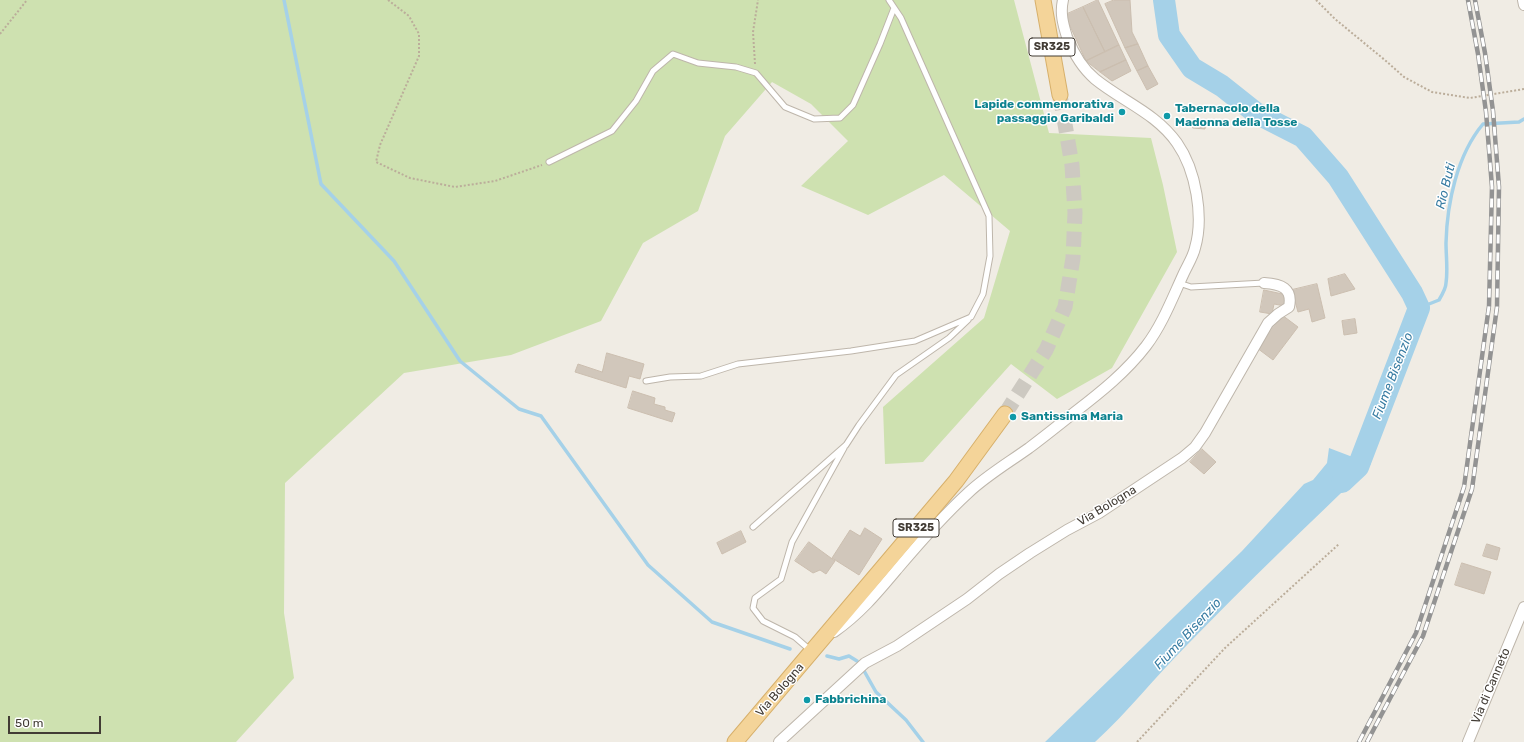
<!DOCTYPE html>
<style>
body{margin:0}
#map{position:relative;width:1524px;height:742px;overflow:hidden;background:#f0ece4;font-family:Rubik,sans-serif}
canvas{display:block}
.scale{position:absolute;left:8px;top:716px;width:93px;height:18px;box-sizing:border-box;border:2px solid #423c35;border-top:0;padding-left:5px;font-size:12px;line-height:14px;white-space:nowrap;color:#423c35;-webkit-text-stroke:3px #fff;paint-order:stroke}
</style>
<div id="map">
<canvas width="1524" height="742"></canvas>
<div class="scale">50 m</div>
</div>
<script>
const c = document.querySelector('canvas').getContext('2d');
c.lineJoin = 'round';
function fill(path, color) {
  c.fillStyle = color;
  c.fill(path, 'evenodd');
}
function stroke(path, color, width, dash) {
  c.strokeStyle = color;
  c.lineWidth = width;
  c.lineCap = dash ? 'butt' : 'round';
  c.setLineDash(dash || []);
  c.stroke(path);
}
function write(font, color, halo, rows, align = 'center') {
  c.font = font + ' Rubik,sans-serif';
  c.lineWidth = 3;
  c.setLineDash([]);
  c.textBaseline = 'middle';
  c.strokeStyle = halo;
  c.fillStyle = color;
  for (const [text, x, y, turn = 0] of rows) {
    c.save();
    c.translate(x, y);
    c.rotate((+turn || 0) * Math.PI / 180);
    c.textAlign = isNaN(turn) ? turn : align;
    if (halo) c.strokeText(text, 0, 0);
    c.fillText(text, 0, 0);
    c.restore();
  }
}
fill(new Path2D(`
 M0 0H1014L1049 133 1151 138 1163 185 1177 252 1112 368 1057 399 1011 364 923 462 885 464 883 407 984 318 1010 231 944 175 868 215 801 186 848 141 811 104 772 82 725 136 698 211 643 243 601 321 511 355 404 373 285 483 284 613 294 678 236 742H0Z`), '#cee1b0');
fill(new Path2D(`
 M1329 448 1371 464C1309 524 1247 583 1187 645 1155 677 1128 712 1095 742H1045L1242 551 1304 484 1313 480 1327 463Z`), '#a5d1e8');
stroke(new Path2D(`
 M284 0 321 184 394 261 460 361 519 409 541 416 648 565 712 622 790 649
 M1419 308 1439 300C1442 295 1446 288 1446 283 1448 270 1446 256 1446 243 1447 203 1457 155 1483 124L1519 122 1524 119
 M827 656 839 659 849 656 857 661
 M863 669 876 692 906 720 923 742`), '#a5d1e8', 3.5);
stroke(new Path2D(`
 M1164 0 1169 35 1192 68 1222 86 1256 113 1303 137 1338 177 1412 293 1419 308 1358 467 1342 482`), '#a5d1e8', 22);
const building = new Path2D(`
 M1098 0 1119 45 1105 52 1083 7Z
 M1114 0H1130L1132 32 1138 44 1125 48 1105 4Z
 M1083 7 1105 52 1086 61 1065 15Z
 M1138 44 1148 66 1137 71 1125 48Z
 M1119 45 1126 60 1100 72 1086 61Z
 M1126 60 1131 71 1112 81 1100 72Z
 M1148 66 1158 84 1147 90 1137 71Z
 M1194 119 1206 121 1205 129 1193 128Z
 M1345 274 1355 289 1331 296 1328 279Z
 M1317 284 1325 318 1312 322 1309 309 1298 312 1292 290Z
 M1264 290 1287 295 1285 306 1274 304 1272 314 1260 312Z
 M1282 315 1298 327 1273 360 1257 348Z
 M1355 319 1357 333 1344 335 1342 321Z
 M607 353 644 364 640 379 629 376 626 388 575 372 578 364 602 372Z
 M633 391 655 398 654 404 665 407V410L675 413 672 422 628 408Z
 M1202 449 1216 462 1204 474 1190 462Z
 M865 528 882 539 859 575 832 558 850 530 860 536Z
 M741 531 746 542 722 554 717 543Z
 M809 542 835 561 826 574 820 570 813 573 795 561Z
 M1487 544 1500 548 1497 560 1483 556Z
 M1462 563 1491 572 1484 594 1455 585Z`);
fill(building, '#d1c7bb');
stroke(building, '#cbbeaf', 1);
stroke(new Path2D(`
 M1005 414 1046 350 1065 307 1073 258 1075 213 1072 165 1060 95`), '#cdc9c1', 15, [15, 8]);
const lane = new Path2D(`
 M549 162 612 131 636 101 653 71 673 54 698 63 736 67 756 73 785 107 814 119 840 118 853 105 880 44 894 8
 M1179 283 1191 287 1264 283
 M646 381 670 377 701 376 738 364 851 351 915 341 971 317 983 294 990 256 989 216 901 18 889 0
 M753 527 846 445 859 425 896 375 949 338 968 320
 M810 650 795 637 763 621 753 608 755 598 781 579 792 542 844 448`);
const street = new Path2D(`
 M1523 0 1524 5
 M834 632C861 613 878 592 899 567 921 541 943 516 968 493 986 476 1008 463 1029 448 1045 436 1060 424 1075 412 1101 392 1126 372 1146 346 1162 325 1172 299 1183 275 1187 266 1193 257 1195 248 1204 217 1196 170 1177 143 1156 113 1122 101 1095 79 1082 68 1073 52 1067 37 1063 24 1060 13 1063 0
 M779 742 865 663 897 646 967 599 999 574 1030 553 1067 530 1099 513 1182 458 1195 447 1205 433 1268 323 1278 314 1289 307C1293 288 1281 284 1264 283
 M1468 742 1524 607`);
const primary = new Path2D(`
 M1043 0 1060 95
 M735 742 956 481 1005 414`);
stroke(lane, '#beb6ab', 7);
stroke(street, '#beb6ab', 12);
stroke(primary, '#d7b06b', 17);
stroke(new Path2D(`
 M388 0 409 16 419 34V56L380 145 376 162 410 178 455 187 495 181 542 165
 M1316 0 1335 19 1386 61 1404 77 1432 92 1470 98 1524 89
 M0 34 27 0
 M755 64 753 32 758 0
 M1137 742 1225 648 1339 544`), '#bbad9a', 2, [2, 2]);
stroke(lane, '#fff', 5);
stroke(street, '#fff', 10);
stroke(primary, '#f4d499', 15);
const rail = new Path2D(`
 M1359 742 1416 633 1464 487 1489 306 1492 187 1486 112 1478 54 1468 0
 M1367 742 1423 636 1472 489 1497 307 1499 187 1493 111 1485 53 1475 0`);
stroke(rail, '#939393', 4.5);
stroke(rail, '#fff', 3, [9]);
for (const [x, y, r, color] of [
 [1122,112,4,"#0f9aa8"],
 [1167,116,4,"#0f9aa8"],
 [1013,417,4,"#0f9aa8"],
 [807,700,4,"#0f9aa8"]
]) {
  const dot = new Path2D();
  dot.arc(x, y, r, 0, 2 * Math.PI);
  c.fillStyle = color;
  c.fill(dot);
  stroke(dot, '#fff', 1.5);
}
for (const [x, y, w] of [
 [1052,47,46],
 [916,528,46]
]) {
  const box = new Path2D();
  box.roundRect(x - w / 2, y - 9, w, 18, 3);
  c.fillStyle = '#fff';
  c.fill(box);
  stroke(box, '#423c35', 1);
}
write('bold 11px', '#423c35', null, [
 ["SR325",1052,47],
 ["SR325",916,528]
]);
write('bold 12px', '#0d838f', '#fff', [
 ["Lapide commemorativa",1114,105,"right"],
 ["passaggio Garibaldi",1114,119,"right"],
 ["Tabernacolo della",1175,109],
 ["Madonna della Tosse",1175,123],
 ["Santissima Maria",1021,417],
 ["Fabbrichina",815,700]
], 'left');
write('12px', '#423c35', '#fff', [
 ["Via Bologna",1107,506,-31],
 ["Via di Canneto",1491,686,-67],
 ["Via Bologna",780,690,-49]
]);
write('italic 13px', '#397da3', '#fff', [
 ["Rio Buti",1446,186,-76],
 ["Fiume Bisenzio",1393,376,-69],
 ["Fiume Bisenzio",1188,634,-47]
]);
</script>
